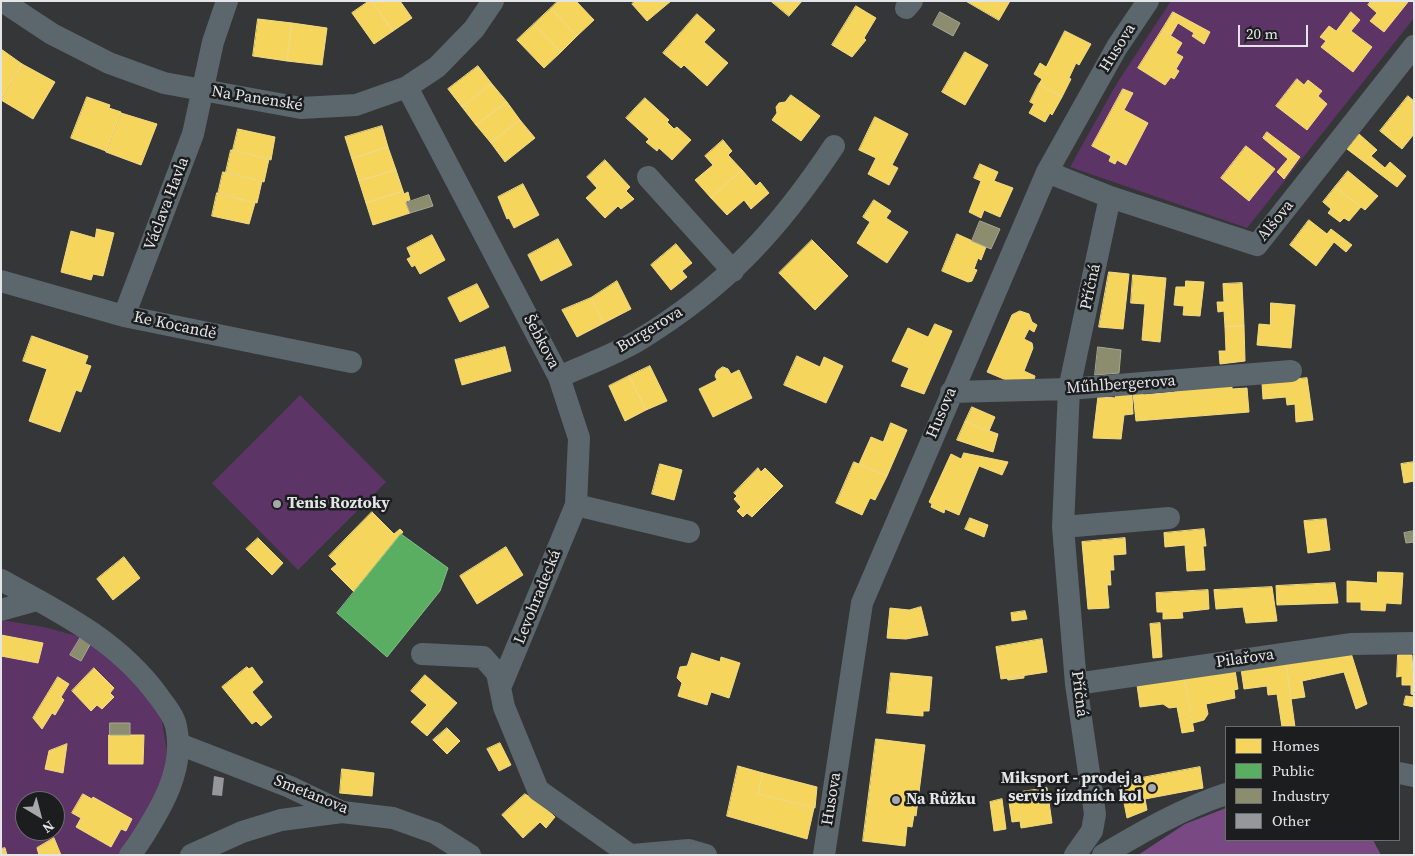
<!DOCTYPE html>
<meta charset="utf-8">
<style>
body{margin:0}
#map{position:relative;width:1415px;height:856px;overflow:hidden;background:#353638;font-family:"Source Serif 4",serif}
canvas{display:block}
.frame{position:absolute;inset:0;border:2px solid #e3e5e7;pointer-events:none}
.legend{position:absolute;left:1225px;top:726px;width:175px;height:115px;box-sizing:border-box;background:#1c1d1f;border:1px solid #6c6d6f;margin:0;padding:6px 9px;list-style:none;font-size:15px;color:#e3e5e7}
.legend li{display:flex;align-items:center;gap:10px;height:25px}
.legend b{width:25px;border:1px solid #6c6d6f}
.north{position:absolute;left:15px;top:791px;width:50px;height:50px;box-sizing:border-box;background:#1c1d1f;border:1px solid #6c6d6f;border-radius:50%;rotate:143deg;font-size:14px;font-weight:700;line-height:20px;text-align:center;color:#e3e5e7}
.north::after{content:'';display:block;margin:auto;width:18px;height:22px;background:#a6a8aa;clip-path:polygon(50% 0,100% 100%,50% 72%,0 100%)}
.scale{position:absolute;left:1238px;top:25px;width:70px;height:22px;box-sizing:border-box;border:2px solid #e3e5e7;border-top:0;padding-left:6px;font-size:15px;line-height:18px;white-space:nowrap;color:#e3e5e7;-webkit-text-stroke:4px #1c1d1f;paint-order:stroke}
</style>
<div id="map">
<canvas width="1415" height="856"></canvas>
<div class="frame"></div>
<ul class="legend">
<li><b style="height:14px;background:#f6d55c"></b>Homes</li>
<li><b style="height:14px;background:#5aae61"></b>Public</li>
<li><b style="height:14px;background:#8c8c6e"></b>Industry</li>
<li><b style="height:14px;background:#96979a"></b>Other</li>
</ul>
<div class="north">N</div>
<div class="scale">20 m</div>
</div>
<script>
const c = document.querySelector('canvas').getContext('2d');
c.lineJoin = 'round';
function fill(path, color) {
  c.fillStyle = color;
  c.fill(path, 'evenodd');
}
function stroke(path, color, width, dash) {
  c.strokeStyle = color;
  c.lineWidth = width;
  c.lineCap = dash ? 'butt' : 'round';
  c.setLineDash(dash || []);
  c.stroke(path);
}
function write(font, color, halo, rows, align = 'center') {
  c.font = font + ' "Source Serif 4",serif';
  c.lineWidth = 5;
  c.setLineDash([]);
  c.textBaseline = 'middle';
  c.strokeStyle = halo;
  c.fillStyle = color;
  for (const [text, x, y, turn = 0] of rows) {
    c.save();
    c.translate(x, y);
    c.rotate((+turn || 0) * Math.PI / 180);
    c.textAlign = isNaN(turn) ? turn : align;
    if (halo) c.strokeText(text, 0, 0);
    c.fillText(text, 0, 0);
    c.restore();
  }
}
fill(new Path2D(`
 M1171 1H1414V18L1247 228 1070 167 1117 83Z
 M300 395 386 482 298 570 212 483Z
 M1 620 44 627 81 637 133 674 160 710 168 757 151 821 122 855H1ZM25 801H55V831H25Z`), '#5d3466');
fill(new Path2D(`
 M1226 808V840H1373L1381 855H1138L1185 824Z`), '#784982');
const homes = new Path2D(`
 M369 1H372L393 31 374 44 352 13Z
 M372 1H400L412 18 393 31Z
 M558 1H576L594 20 577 36 551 8Z
 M635 1H671L647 21 632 4Z
 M771 1H802L789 16Z
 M966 1H1010L999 20Z
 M1371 1H1407L1408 2 1384 32 1370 21 1377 13 1368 5Z
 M856 6 876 18 864 38 866 40 852 57 832 45Z
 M551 8 577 36 561 52 534 24Z
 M1173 12 1210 32 1204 44 1192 36 1194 33 1178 23 1171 35 1162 30Z
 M1351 12 1360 20 1351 31 1372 47 1353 72 1321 47 1326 41 1320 37 1329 26 1336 31Z
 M697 14 715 30 704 42 728 63 707 86 684 65 681 68 663 53Z
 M258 19 292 23 287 61 253 56Z
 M292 23 327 28 322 65 287 61Z
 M534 24 561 52 544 68 517 40Z
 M1162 30 1182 43 1176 53 1183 57 1176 69 1179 71 1174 79 1171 77 1165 85 1138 68Z
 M1065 31 1091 44 1079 65 1076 63 1069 78 1071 79 1062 97 1039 84 1042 79 1034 74 1040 63 1046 67Z
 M1 49 22 64 1 99Z
 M965 52 988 65 965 105 942 92Z
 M22 64 55 82 33 119 1 100Z
 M478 66 492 84 462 107 448 89Z
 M1297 79 1304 85 1308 80 1322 91 1318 96 1327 104 1307 130 1276 106Z
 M492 84 507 102 476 125 462 107Z
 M1039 84 1062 97 1052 115 1050 113 1045 122 1029 113 1034 104 1030 102Z
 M1123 89 1133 93 1124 110 1148 123 1126 165 1117 160 1115 164 1109 161 1111 156 1092 146Z
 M791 95 820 116 801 141 772 120 777 113 776 107 779 103 785 102Z
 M1408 96 1414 101V134L1402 149 1380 131Z
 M87 97 110 105 109 108 121 112 106 151 71 138Z
 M645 98 669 120 667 122 674 129 677 127 691 140 672 160 659 148 657 151 646 142 649 139 626 118Z
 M507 102 520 120 491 143 476 125Z
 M121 113 157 124 141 165 106 152Z
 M875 117 908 134 892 165 898 168 889 185 868 174 876 158 859 150Z
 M520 120 535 138 505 162 491 143Z
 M382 126 388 147 352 159 345 137Z
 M238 129 275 137 271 160 233 150Z
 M1267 132 1300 157 1284 179 1277 172 1288 159 1263 138Z
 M1359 134 1377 150 1371 156 1385 168 1390 162 1406 176 1397 187 1347 149Z
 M723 140 732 151 728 155 742 170 711 198 695 180 713 165 705 156Z
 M1246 146 1275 169 1249 201 1221 178Z
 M388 147 396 170 359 181 352 159Z
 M231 150 269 159 264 182 226 172Z
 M605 160 630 187 626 191 634 199 621 209 618 206 605 218 586 198 597 188 587 177Z
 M980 164 998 172 994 181 1013 188 1000 217 984 210 981 218 969 212 981 181 974 178Z
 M396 170 403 191 366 203 359 181Z
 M742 170 756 186 760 182 769 193 751 209 744 200 727 215 711 198Z
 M1348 171 1378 196 1365 210 1335 187Z
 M223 172 262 181 257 203 218 194Z
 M523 184 539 215 514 228 509 218 507 219 498 197Z
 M1335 187 1361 207 1349 221 1344 218 1340 222 1328 213 1331 209 1323 202Z
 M403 191 404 194 408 192 410 200 406 201 410 213 373 225 366 203Z
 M217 193 255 203 249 224 212 216Z
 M874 200 891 211 886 218 908 232 887 263 857 243 870 222 863 217Z
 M1309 220 1327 234 1331 229 1352 245 1346 252 1334 242 1316 266 1290 245Z
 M97 229 114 233 103 276 93 274 91 280 61 272 71 231 95 238Z
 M957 234 986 247 981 260 978 258 974 269 977 270 972 281 968 282 942 271Z
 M432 235 445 260 420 274 415 265 412 267 407 259 411 257 407 248Z
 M558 239 572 265 541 281 528 255Z
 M812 240 848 276 815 310 779 273Z
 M676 244 692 263 682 271 687 277 671 290 651 265Z
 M1109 272 1129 274 1123 329 1099 327Z
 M1133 275 1166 278 1160 342 1142 340 1145 304 1131 303Z
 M617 281 631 309 604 323 591 298Z
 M1186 281 1204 282 1200 316 1183 315 1184 306 1174 305 1176 287H1185Z
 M1242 283 1244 326 1225 327 1224 311 1218 312 1217 302H1224L1223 284Z
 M477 284 489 307 460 322 448 298Z
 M591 298 604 323 577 337 562 310Z
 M1271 303 1295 305 1291 348 1257 345 1259 324 1270 325Z
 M1020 311 1029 314 1032 322 1037 325 1034 332 1029 329 1024 339 1032 343 1033 348 1024 371 1035 376 1034 380H1006L987 372 1012 315Z
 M935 324 952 331 924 394 901 386 909 368 892 361 908 328 928 337Z
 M1244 326 1245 361 1220 364 1219 351H1226L1225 327Z
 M32 336 88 356 85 364 91 366 81 392 76 390 60 432 29 421 47 369 23 361Z
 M505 347 511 371 462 385 455 360Z
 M797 356 820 367 824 357 843 366 826 403 784 385Z
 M650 366 667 401 646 410 629 376Z
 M723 367 728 369 731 374 739 370 752 398 713 417 699 389 717 380 715 376 717 371Z
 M629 376 646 410 625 421 609 386Z
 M1307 378 1313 420 1296 422 1295 404 1287 405 1286 397 1263 399 1262 383Z
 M1232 385V389L1247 388 1249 412 1136 421 1133 393H1143V395L1175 392V389Z
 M1116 394 1132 395 1133 414 1124 415 1121 439 1093 438 1098 396 1115 398Z
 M972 407 995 417 989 431 965 422Z
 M965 422 998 434 993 452 957 440Z
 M891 423 907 430 887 476 859 464 871 437 883 442Z
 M964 453 1008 462 1002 475 979 466 959 515 945 509 944 513 931 507 932 504 929 502 951 454 961 459Z
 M854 462 887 476 875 500 870 498 862 515 836 503Z
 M1414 462V481L1404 483 1401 464Z
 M660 464 682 470 674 500 652 494Z
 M758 468 761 472 765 468 783 486 752 517 747 513 743 517 737 511 741 507 734 499 737 496 734 493Z
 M372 512 394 534 400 529 403 532 354 592 331 569 337 564 329 556Z
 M970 518 988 525 984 537 965 529Z
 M1326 519 1330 550 1308 553 1304 521Z
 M1204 529 1206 546H1203L1205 570 1187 571 1185 545 1165 547 1164 533Z
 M258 538 283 563 272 575 246 549Z
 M1125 538 1126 554 1113 555 1114 570H1110L1111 585H1107L1109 608 1088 609 1082 542Z
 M506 547 523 575 477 604 460 576Z
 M124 557 140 578 113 600 97 579Z
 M1378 572 1403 573 1401 604 1386 603 1385 611 1361 610V602H1347V581L1377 583Z
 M1335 583 1338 603 1277 605 1276 586Z
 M1272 587 1277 621 1246 623 1243 607 1216 609 1214 590Z
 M1208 590 1209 609 1182 612 1183 618 1163 619V612H1157L1156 593Z
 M921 607 928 635 906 639 887 638 890 608 909 610Z
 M1025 611 1027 619 1012 621 1011 613Z
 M1160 623 1162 657 1153 658 1150 624Z
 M1 635 43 643 38 663 1 656Z
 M1042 639 1047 672 1001 679 996 647Z
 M692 653 720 662 721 657 740 663 729 698 711 692 707 705 678 696 682 683 677 678 680 667 687 666Z
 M1351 653 1367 704 1356 709 1344 672 1302 681 1305 697 1291 699 1286 663Z
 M1398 655H1412L1414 695 1411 694V685H1402V676L1397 677Z
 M1286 663 1295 727H1282L1277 694 1268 695 1267 686 1244 689 1241 669Z
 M247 667 249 669 252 667 263 682 252 692 272 717 261 726 256 721 252 724 222 687Z
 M94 668 114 688 110 693 114 697 102 709 97 705 91 711 72 691Z
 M1235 670 1238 689 1234 690 1235 698 1206 704 1208 714 1204 720 1193 723 1184 678Z
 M891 673 932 677 929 711H923V716L887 713Z
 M425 675 457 703 427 736 411 722 427 705 411 691Z
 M1024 675V678L1008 680 1007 678Z
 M58 677 69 684 61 697 64 700 55 715 52 713 42 729 33 718Z
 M1184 678 1194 731 1182 733 1177 707 1169 708 1163 704 1140 707 1137 685Z
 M1406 696 1414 697V707L1404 705Z
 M447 728 450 731 436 743 433 740Z
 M450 731 460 741 447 754 436 743Z
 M109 735H144L143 764H109Z
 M876 739 925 745 916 816 914 815 912 827 907 826 905 846 863 841Z
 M500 743 511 765 499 771 487 749Z
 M67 744 63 773 45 769 49 751Z
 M738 766 763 773 758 794 814 808 807 839 727 816Z
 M1200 767 1203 788 1145 799 1147 810 1127 818 1120 782Z
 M342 769 374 773 372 796 340 793Z
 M763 773 817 787 815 808 758 794Z
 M1047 788 1052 823 1021 828 1020 821 1012 822 1009 802 1016 801 1015 793Z
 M83 794 92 799 93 797 132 819 126 831 121 829 111 847 76 827 81 818 72 813Z
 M525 794 540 803 555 817 546 828 540 822 523 838 502 815Z
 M1002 799 1006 829 994 831 990 802Z
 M54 838 61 855H39L37 848Z
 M5 848 7 855H1V849Z`);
fill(homes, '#f6d55c');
stroke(homes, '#f0da86', 1);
const public = new Path2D(`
 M401 534 448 568 440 591 387 657 337 613Z`);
fill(public, '#5aae61');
stroke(public, '#83be89', 1);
const industry = new Path2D(`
 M940 12 960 23 953 36 933 25Z
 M429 195 433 206 410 213 406 203Z
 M980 221 1000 229 991 249 972 241Z
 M1098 347 1121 350 1119 373 1095 375Z
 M1414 531V542L1406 543 1404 533Z
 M81 637 91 643 81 661 70 655Z
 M110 723H130V735H110Z`);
fill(industry, '#8c8c6e');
stroke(industry, '#a6a792', 1);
fill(new Path2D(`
 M214 776 224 778 222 796 212 795Z`), '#96979a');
stroke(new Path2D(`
 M2 1 52 34 109 63 164 83 301 108 356 105 407 87 437 67 474 29 493 1
 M906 8 912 1
 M407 87 559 377 579 438 576 505 500 688
 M1047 172 1110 197 1257 245 1414 46
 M648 177 733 271
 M1 281 124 316 351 362
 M124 316 193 134 213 42 227 1
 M559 377C585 365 614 355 639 340 726 287 778 230 834 146
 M951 392 1069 389 1291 371
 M576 505 689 532
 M1063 527 1169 518
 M1 580C60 612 119 641 159 697 165 705 174 716 176 726 183 757 172 787 157 813 149 827 140 843 130 855
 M1 610 37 600
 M422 654 483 657 497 673 504 707 538 790 630 855
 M1076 684 1352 644 1414 643
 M179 744 290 787 342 812 393 818 435 833 470 855
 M1399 773 1414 776
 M191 855 242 832 281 820 342 812
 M632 855 689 850 706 855
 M824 855 862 603 1047 172 1117 47 1148 1
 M1075 855 1092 831 1095 814 1076 684 1063 527 1069 389 1110 197
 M1103 855C1142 832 1183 808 1226 794`), '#5b676c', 22);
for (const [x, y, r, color] of [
 [277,504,5,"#a6a8aa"],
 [1152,788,5,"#a6a8aa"],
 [896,800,5,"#a6a8aa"]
]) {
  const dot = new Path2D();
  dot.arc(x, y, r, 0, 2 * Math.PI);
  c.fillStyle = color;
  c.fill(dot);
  stroke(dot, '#1c1d1f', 2);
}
write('16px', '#e3e5e7', '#1c1d1f', [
 ["Husova",1118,48,-58],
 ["Na Panenské",257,99,9],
 ["Václava Havla",167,204,-69],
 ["Alšova",1276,221,-51],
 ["Příčná",1091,287,-78],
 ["Ke Kocandě",175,326,12],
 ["Burgerova",650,330,-31],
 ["Šebkova",541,342,62],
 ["Műhlbergerova",1121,385,-4],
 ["Husova",942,413,-67],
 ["Levohradecká",538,597,-68],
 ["Pilařova",1245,659,-8],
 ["Příčná",1079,694,83],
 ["Smetanova",311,795,22],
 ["Husova",832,799,-81]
]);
write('bold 16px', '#e3e5e7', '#1c1d1f', [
 ["Tenis Roztoky",287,504],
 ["Miksport - prodej a",1142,779,"right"],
 ["servis jízdních kol",1142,797,"right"],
 ["Na Růžku",906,800]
], 'left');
</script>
